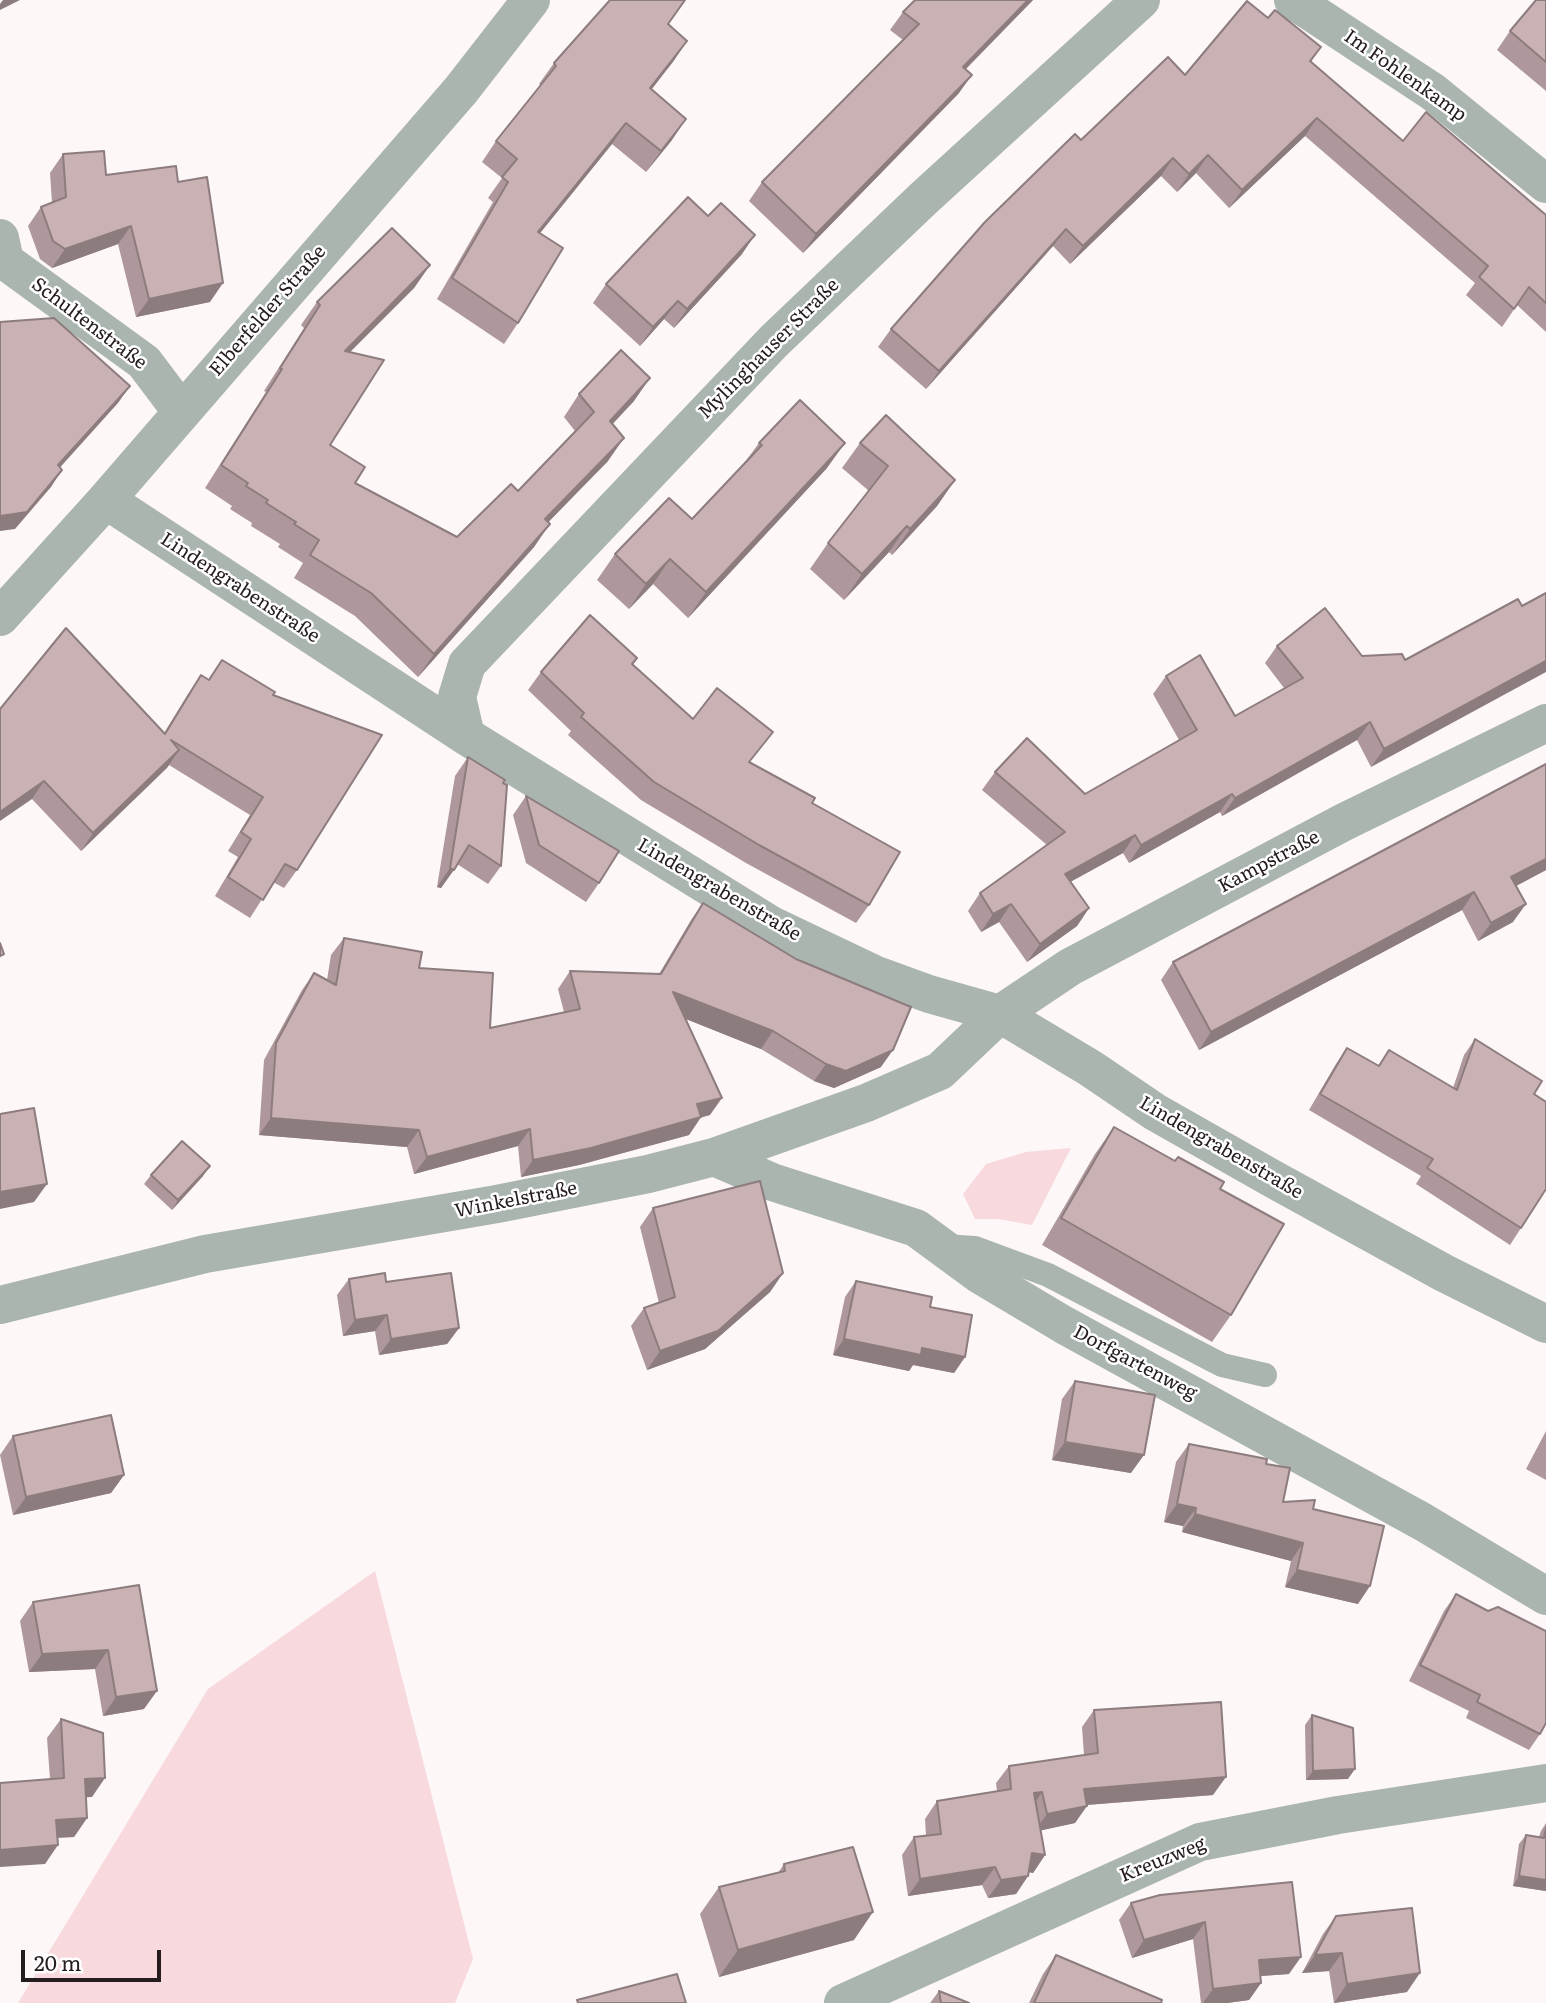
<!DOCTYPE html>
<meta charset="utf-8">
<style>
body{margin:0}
#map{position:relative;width:1546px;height:2003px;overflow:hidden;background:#fdf7f8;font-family:Literata,serif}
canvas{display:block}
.scale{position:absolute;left:21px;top:1950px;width:140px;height:32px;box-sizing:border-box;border:4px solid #251c1d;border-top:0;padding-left:9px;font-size:21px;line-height:24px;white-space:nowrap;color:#251c1d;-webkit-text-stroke:5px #fff;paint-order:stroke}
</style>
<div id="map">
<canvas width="1546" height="2003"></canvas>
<div class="scale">20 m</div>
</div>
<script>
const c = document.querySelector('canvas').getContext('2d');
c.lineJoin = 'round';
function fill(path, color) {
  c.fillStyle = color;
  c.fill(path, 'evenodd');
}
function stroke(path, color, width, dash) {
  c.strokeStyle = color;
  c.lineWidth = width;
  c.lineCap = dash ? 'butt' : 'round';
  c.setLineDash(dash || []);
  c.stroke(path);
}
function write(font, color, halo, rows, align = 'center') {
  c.font = font + ' Literata,serif';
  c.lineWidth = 5;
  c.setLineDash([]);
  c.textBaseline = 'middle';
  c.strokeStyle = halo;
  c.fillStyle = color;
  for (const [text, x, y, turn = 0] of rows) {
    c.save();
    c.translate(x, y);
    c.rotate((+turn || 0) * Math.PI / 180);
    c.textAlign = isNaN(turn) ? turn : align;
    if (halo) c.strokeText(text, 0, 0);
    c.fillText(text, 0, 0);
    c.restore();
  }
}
fill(new Path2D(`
 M1071 1148 1032 1225 998 1219H975L963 1194 986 1164 1026 1152Z
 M375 1571 473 1959 455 2003H18L208 1689Z`), '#f8d9dd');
stroke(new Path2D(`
 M943 1246 975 1248 1048 1275 1222 1365 1265 1375`), '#aab5b0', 24);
stroke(new Path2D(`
 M1293 0 1433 92 1546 184
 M0 238 5 261 144 362 181 411
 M106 500 466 736 771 925 874 974 929 994 1000 1014 1090 1068 1155 1112 1273 1179 1444 1273 1546 1324
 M0 617 106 500 461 90 531 0
 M466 736 457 697 467 664 774 341 924 198 1141 0
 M714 1157 772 1182 916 1228 980 1275 1064 1325 1423 1522 1546 1596
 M0 1305 205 1254 497 1204 648 1174 714 1157 866 1103 940 1071 1000 1014 1070 967 1344 822 1546 723
 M843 2003 1200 1842 1338 1815 1546 1783`), '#aab5b0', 38);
fill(new Path2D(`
 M915 0H1033L966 69 959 93 803 253 749 201 762 182 903 40 890 30 903 12Z
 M1546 0V91L1497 50 1510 31Z
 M1268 18 1321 47 1311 62 1403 141 1546 215V332L1517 305 1502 327 1466 295 1475 283 1305 136 1229 208 1196 173 1177 192 1161 176 1070 264 1053 246 926 389 878 347 891 329 1081 140 1185 75Z
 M668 24 687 41 652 89 672 140 646 172 612 144 540 233 518 323 504 344 437 299 493 202 488 198 502 178 482 162 496 141 541 85 539 84 554 63Z
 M63 154 106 175 178 182 210 302 136 317 118 244 52 268 40 259 28 226 41 207 52 203 50 173Z
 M742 254 674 328 664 319 640 346 593 303 606 284Z
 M430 265 414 288 350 352 330 445 355 483 457 537 518 491 575 431 564 417 579 394 634 401 612 424 608 461 548 522 534 547 418 677 355 616 294 578 303 563 278 547 280 544 251 526 252 523 230 509 232 506 205 488 266 392 264 391 304 328 301 325 317 302Z
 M759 443 827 468 688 618 653 584 629 609 597 580 615 554 692 519 745 462Z
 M860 443 955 480 937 506 892 555 889 552 844 600 810 569 828 543 869 491 842 468Z
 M1522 606 1371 767 1357 740 1222 816 1220 812 1129 863 1123 853 1070 882 1089 908 1077 926 1027 962 999 922 981 932 968 911 980 893 1047 845 982 790 995 772 1085 794 1179 740 1153 694 1166 676 1235 716 1284 688 1265 663 1277 646 1405 660Z
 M637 658 633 665 693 719 750 763 812 803 869 905 856 923 746 863 641 800 568 735 571 731 528 690 541 672Z
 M222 660 273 695 297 870 284 888 273 882 250 918 215 896 238 857 228 851 250 815 169 765 81 851 32 799 0 709 164 733 188 694 201 675 208 680Z
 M468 757 503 783 501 866 488 884 457 864 441 888 437 887 455 776Z
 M1546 764V870L1516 886 1513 922 1478 941 1462 910 1199 1050 1161 980 1173 962Z
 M526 796 599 883 586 902 526 863 513 815Z
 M703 903 881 1067 834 1088 814 1081 761 1049 686 1019 710 1115 701 1117 689 1135 579 1165 521 1177 518 1146 414 1174 407 1147 259 1135 264 1060 302 990 314 973 327 980 331 955 344 938 419 968 490 1028 564 1012 558 989 570 971 659 974 691 920Z
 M1475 1039 1534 1094 1521 1228 1510 1245 1416 1184 1421 1176 1309 1110 1336 1064 1347 1048 1378 1066 1389 1050 1453 1088 1464 1055Z
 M1114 1127 1220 1189 1231 1315 1212 1342 1042 1245 1095 1154Z
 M151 1175 203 1176 172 1210 144 1184Z
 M653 1208 783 1273 770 1292 705 1349 647 1370 631 1326 644 1308 659 1303 640 1227Z
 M349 1279 386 1282 459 1328 447 1344 379 1355 375 1331 343 1336 337 1295Z
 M856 1281 930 1307 965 1357 954 1373 913 1365 909 1371 833 1355 845 1297Z
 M1075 1381 1131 1473 1052 1460 1062 1399Z
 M1546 1431V1480L1526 1469Z
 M13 1436 124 1475 111 1493 13 1515 0 1455Z
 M1189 1444 1266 1464 1283 1502 1313 1509 1358 1604 1285 1587 1291 1561 1182 1532 1183 1526 1164 1522 1176 1462Z
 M139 1585 144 1709 103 1716 95 1669 29 1672 20 1621 33 1602Z
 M1456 1594 1540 1734 1529 1750 1466 1718 1469 1711 1409 1681 1444 1611Z
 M1094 1710 1213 1795 1087 1805 1075 1823 1041 1830 1045 1855 1033 1873 1029 1872 1028 1876 1016 1894 988 1898 982 1885 908 1896 902 1855 914 1837 926 1836 925 1819 937 1801 997 1791 996 1783 1009 1766 1084 1755 1082 1727Z
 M1312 1715 1348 1779 1306 1780 1305 1725Z
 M61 1719 92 1797H86L87 1818 74 1837 57 1838 45 1864 50 1779 47 1738Z
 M1546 1823V1891L1513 1886 1519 1844 1526 1835 1539 1837 1541 1831Z
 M784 1864 854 1940 719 1977 700 1914 719 1887 778 1873Z
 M1160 1895 1289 1974 1260 1976 1261 1983 1249 2000 1227 2003H1201L1193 1939 1132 1958 1119 1920 1131 1903Z
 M1336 1916 1407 1992 1334 2003 1329 1971 1302 1973 1323 1934Z
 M1056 1955 1161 2003H1029L1043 1974Z
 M939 1991 969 2003H930Z`), '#ae989b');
fill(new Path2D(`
 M3 0H20L0 10V4Z
 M1028 0H1033L950 85 963 67Z
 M687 41 673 62 636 109 650 88Z
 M972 75 959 93 803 253 816 234Z
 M1317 118 1305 136 1229 208 1242 190Z
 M686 119 672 140 646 172 661 151Z
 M626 123 612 144 524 253 538 232Z
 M1208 155 1196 173 1177 192 1189 174Z
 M1173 158 1161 176 1070 264 1083 246Z
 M131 226 118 244 52 268 65 249Z
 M1066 229 1053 246 926 389 939 371Z
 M755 235 742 254 674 328 687 309Z
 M430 265 414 288 329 373 345 351Z
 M223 283 210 302 136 317 149 299Z
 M678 301 664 319 640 346 653 327Z
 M650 378 634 401 594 444 610 421Z
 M130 386 118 403 46 483 58 465Z
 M624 438 608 461 529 542 545 519Z
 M845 443 827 468 688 618 706 592Z
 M62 470 51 487 15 529 0 531V516Z
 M955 480 937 506 892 555 910 529Z
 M550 524 534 547 418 677 434 654Z
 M907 526 889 552 844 600 862 574Z
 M670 559 653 584 629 609 646 584Z
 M1546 661V672L1371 767 1384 749Z
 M1370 722 1357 740 1222 816 1235 798Z
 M179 750 167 768 81 851 93 833Z
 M44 781 32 799 0 821V812Z
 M1232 794 1220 812 1129 863 1141 845Z
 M1135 835 1123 853 1052 892 1065 874Z
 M1546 859V870L1499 895 1511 877Z
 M450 868 454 870 441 888 437 887Z
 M1474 892 1462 910 1199 1050 1211 1032Z
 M1011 904 999 922 981 932 993 914Z
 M1526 904 1513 922 1478 941 1491 923Z
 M1089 908 1077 926 1027 962 1040 944Z
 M673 992 773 1031 761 1049 661 1009Z
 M893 1050 881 1067 834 1088 814 1081 826 1064Z
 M722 1098 710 1115 685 1122 697 1104Z
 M701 1117 689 1135 579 1165 521 1177 533 1160Z
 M271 1118 419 1130 407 1147 259 1135Z
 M530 1129 518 1146 414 1174 427 1157Z
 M210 1166 203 1176 172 1210 178 1200Z
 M47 1184 34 1202 0 1209V1192Z
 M783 1273 770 1292 705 1349 647 1370 660 1351Z
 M387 1315 375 1331 343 1336 355 1320Z
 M459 1328 447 1344 379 1355 391 1339Z
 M844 1339 922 1348 965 1357 954 1373 913 1365 909 1371 833 1355Z
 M1065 1442 1144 1455 1131 1473 1052 1460Z
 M124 1475 111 1493 13 1515 26 1497Z
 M1177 1504 1196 1508 1183 1526 1164 1522Z
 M1195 1514 1303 1543 1291 1561 1182 1532Z
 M1297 1570 1370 1586 1358 1604 1285 1587Z
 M108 1650 95 1669 29 1672 42 1654Z
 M157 1691 144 1709 103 1716 116 1697Z
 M1355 1769 1348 1779 1306 1780 1313 1771Z
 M1226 1777 1213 1795 1072 1806 1084 1789Z
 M105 1778 92 1797 72 1798 85 1779Z
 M1042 1792 1030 1810 1034 1793Z
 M1087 1806 1075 1823 1034 1832 1047 1814Z
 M87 1818 74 1837 43 1838 56 1820Z
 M58 1845 45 1864 0 1867V1850Z
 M1032 1853 1045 1855 1033 1873 1020 1870Z
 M995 1867 982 1885 908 1896 920 1879Z
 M1028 1876 1016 1894 988 1898 1001 1880Z
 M1519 1876 1546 1880V1891L1513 1886Z
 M873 1912 854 1940 719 1977 738 1950Z
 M1205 1922 1193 1939 1132 1958 1144 1940Z
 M1342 1953 1329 1971 1302 1973 1315 1955Z
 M1301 1957 1289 1974 1247 1977 1259 1960Z
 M1420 1973 1407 1992 1334 2003 1347 1984Z
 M1261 1983 1249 2000 1227 2003H1203L1213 1989Z`), '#8d7c7e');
const building = new Path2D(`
 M610 0H685L668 24 687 41 650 88 686 119 661 151 626 123 538 232 563 248 518 323 452 278 508 182 502 177 517 159 496 141 556 66 554 63Z
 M915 0H1028L963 67 972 75 816 234 762 182 919 24 903 12Z
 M1536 0H1546V62L1510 31Z
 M1247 1 1268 18 1275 10 1321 47 1310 61 1403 141 1426 112 1546 215V303L1529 287 1514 309 1479 277 1488 266 1317 118 1242 190 1208 155 1189 174 1173 158 1083 246 1066 229 939 371 891 329 985 222 1075 134 1081 140 1168 57 1185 75Z
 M104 151 106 175 176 166 178 182 207 177 223 283 149 299 131 226 65 249 53 241 41 207 66 197 63 154Z
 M688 197 708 216 721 203 755 235 687 309 678 301 653 327 606 284Z
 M392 228 430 265 345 351 384 360 330 445 365 467 355 483 457 537 511 484 518 491 594 412 579 394 621 350 650 378 610 421 624 438 545 519 550 524 434 654 371 593 310 555 319 540 294 524 296 522 266 503 268 500 246 486 248 483 221 465 282 369 280 368 320 305 317 302Z
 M54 318 130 386 58 465 62 470 27 512 0 516V322Z
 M800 400 845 443 706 592 670 559 646 584 615 554 669 498 692 519 762 445 759 443Z
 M886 415 955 480 910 529 907 526 862 574 828 543 888 466 860 443Z
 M1546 593V661L1384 749 1370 722 1235 798 1232 794 1141 845 1135 835 1065 874 1089 908 1040 944 1011 904 993 914 980 893 1065 832 995 772 1027 738 1085 794 1197 730 1166 676 1200 655 1235 716 1303 678 1277 646 1325 608 1362 656 1402 654 1405 660 1518 599 1522 606Z
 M590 615 637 658 632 664 693 719 717 688 773 732 749 762 815 798 812 803 900 852 869 905 759 845 654 782 581 717 584 713 541 672Z
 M66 628 165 734 201 675 209 680 222 660 275 692 273 695 382 735 297 870 285 864 263 900 228 877 251 839 241 832 263 797 171 740 179 750 93 833 44 781 0 812V709Z
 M468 757 505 780 503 783 507 785 501 866 469 845 454 870 450 868Z
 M1546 764V859L1511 877 1526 904 1491 923 1474 892 1211 1032 1173 962Z
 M526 796 619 851 599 883 539 845Z
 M703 903 796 959 911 1007 893 1050 846 1071 826 1064 773 1031 673 992 722 1098 697 1104 701 1117 591 1148 533 1160 530 1129 427 1157 419 1130 271 1118 276 1043 314 973 336 985 344 938 422 952 419 968 493 973 490 1028 580 1009 570 971 661 974Z
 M0 943 4 954 0 956Z
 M1475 1039 1542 1081 1534 1094 1546 1102V1189L1521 1228 1427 1168 1433 1159 1320 1094 1347 1048 1379 1066 1389 1050 1457 1090Z
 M34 1108 47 1184 0 1192V1114Z
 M1114 1127 1175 1161 1178 1157 1224 1182 1220 1189 1284 1224 1231 1315 1061 1218Z
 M182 1141 210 1166 178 1200 151 1175Z
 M760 1181 783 1273 718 1331 660 1351 644 1308 675 1297 653 1208Z
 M385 1273 386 1282 451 1273 459 1328 391 1339 387 1315 355 1320 349 1279Z
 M856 1281 932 1297 930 1307 972 1315 965 1357 922 1348 921 1355 844 1339Z
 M1075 1381 1155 1395 1144 1455 1065 1442Z
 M111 1415 124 1475 26 1497 13 1436Z
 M1189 1444 1267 1459 1266 1464 1290 1468 1283 1502 1315 1500 1313 1509 1384 1526 1370 1586 1297 1570 1303 1543 1195 1514 1196 1508 1177 1504Z
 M139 1585 157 1691 116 1697 108 1650 42 1654 33 1602Z
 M1456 1594 1488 1611 1498 1607 1546 1631V1723L1540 1734 1477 1702 1480 1695 1420 1665Z
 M1221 1702 1226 1777 1084 1789 1087 1806 1047 1814 1042 1792 1034 1793 1045 1855 1032 1853 1028 1876 1001 1880 995 1867 920 1879 914 1837 941 1834 937 1801 1011 1789 1009 1766 1098 1753 1094 1710Z
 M1312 1715 1353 1728 1355 1769 1313 1771Z
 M61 1719 103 1733 105 1778 85 1779 87 1818 56 1820 58 1845 0 1850V1783L64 1778Z
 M1546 1828V1880L1519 1876 1526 1835 1544 1838Z
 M853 1847 873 1912 738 1950 719 1887 785 1871 784 1864Z
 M1292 1882 1301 1957 1259 1960 1261 1983 1213 1989 1205 1922 1144 1940 1131 1903 1160 1895Z
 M1412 1908 1420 1973 1347 1984 1342 1953 1315 1955 1336 1916Z
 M1056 1955 1162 2000 1161 2003H1034Z
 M677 1974 686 2003H578L577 2000Z
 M939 1991 969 2003H941Z`);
fill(building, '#cab1b4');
stroke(building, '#8d7c7e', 2);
write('19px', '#251c1d', '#fff', [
 ["Im Fohlenkamp",1405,76,35],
 ["Elberfelder Straße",268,311,-49],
 ["Schultenstraße",89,324,37],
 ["Mylinghauser Straße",769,349,-45],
 ["Lindengrabenstraße",240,588,33],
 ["Kampstraße",1269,862,-28],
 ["Lindengrabenstraße",719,890,30],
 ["Lindengrabenstraße",1221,1148,30],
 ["Winkelstraße",516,1200,-11],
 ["Dorfgartenweg",1135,1363,28],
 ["Kreuzweg",1163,1860,-22]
]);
</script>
